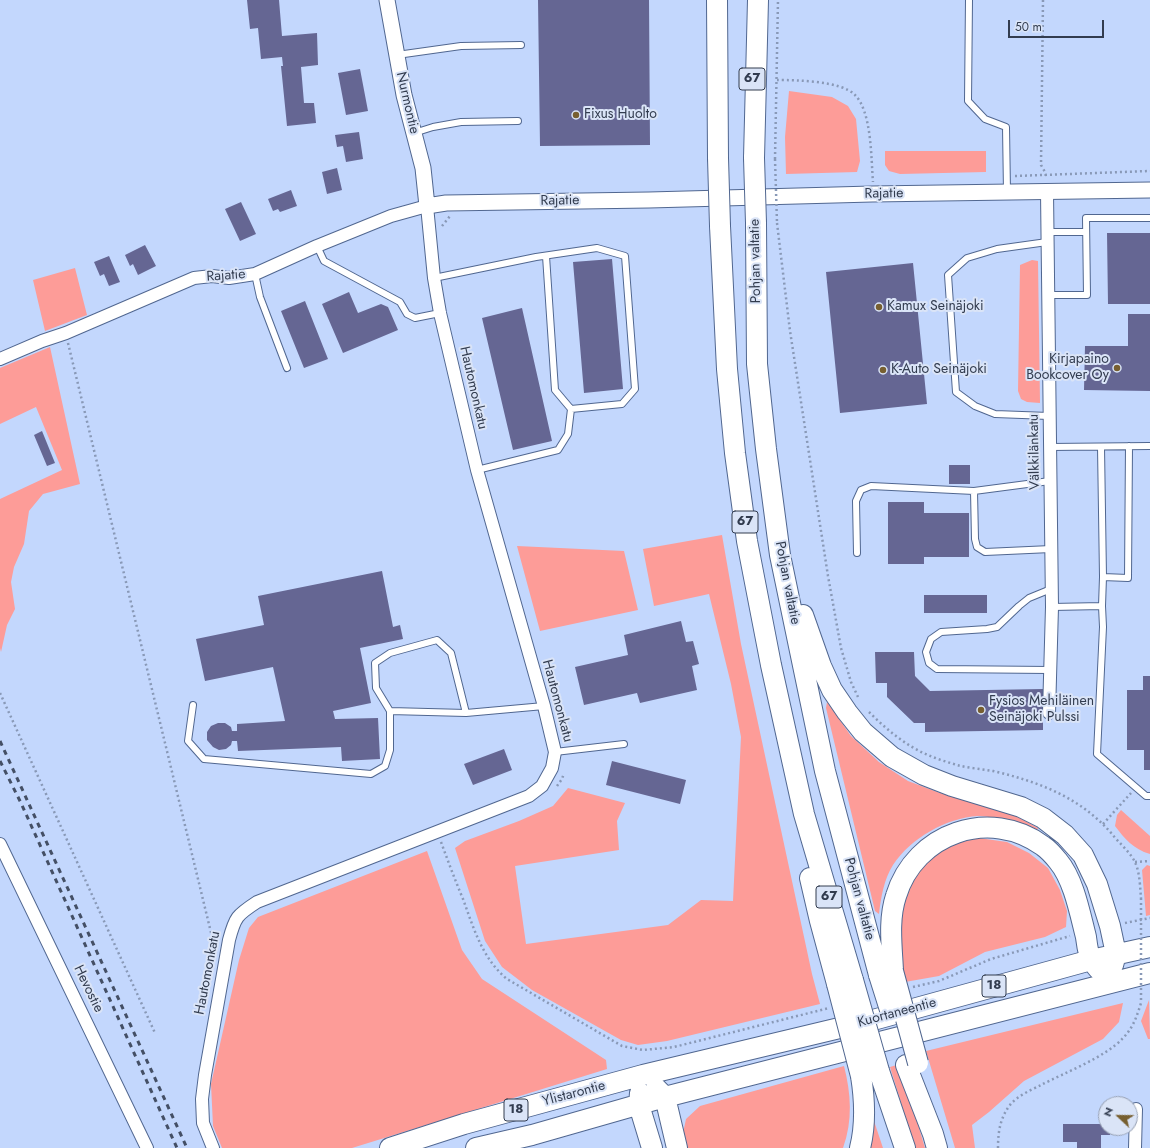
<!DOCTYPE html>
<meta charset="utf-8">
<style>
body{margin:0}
#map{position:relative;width:1150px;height:1148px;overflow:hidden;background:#c3d7fd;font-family:Jost,sans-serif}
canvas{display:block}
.north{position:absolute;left:1098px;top:1096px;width:40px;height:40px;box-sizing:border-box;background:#dae4f7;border:1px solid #97a1b4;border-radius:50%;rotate:292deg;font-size:11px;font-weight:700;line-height:16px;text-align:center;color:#323c4f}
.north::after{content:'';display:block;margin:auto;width:14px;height:18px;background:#775f30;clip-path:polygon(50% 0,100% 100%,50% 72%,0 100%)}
.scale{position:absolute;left:1008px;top:20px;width:96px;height:18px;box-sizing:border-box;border:2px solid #323c4f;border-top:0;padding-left:5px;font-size:12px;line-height:14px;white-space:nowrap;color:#323c4f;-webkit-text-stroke:3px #dae4f7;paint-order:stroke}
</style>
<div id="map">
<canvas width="1150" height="1148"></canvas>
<div class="north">N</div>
<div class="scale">50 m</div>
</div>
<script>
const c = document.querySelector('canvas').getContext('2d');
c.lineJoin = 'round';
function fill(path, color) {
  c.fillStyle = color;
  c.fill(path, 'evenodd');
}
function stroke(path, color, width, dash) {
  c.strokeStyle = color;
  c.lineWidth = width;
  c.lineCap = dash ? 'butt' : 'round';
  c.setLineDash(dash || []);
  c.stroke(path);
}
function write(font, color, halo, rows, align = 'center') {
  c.font = font + ' Jost,sans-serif';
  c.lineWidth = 4;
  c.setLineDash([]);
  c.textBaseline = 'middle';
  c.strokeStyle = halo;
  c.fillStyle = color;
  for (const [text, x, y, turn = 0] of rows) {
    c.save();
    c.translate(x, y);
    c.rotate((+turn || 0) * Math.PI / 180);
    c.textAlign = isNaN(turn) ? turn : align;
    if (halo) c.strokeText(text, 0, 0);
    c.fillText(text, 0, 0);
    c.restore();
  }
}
fill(new Path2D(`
 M789 91 832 97 848 106 856 119 860 161 857 172 786 174 785 137Z
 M885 151H986V172L900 174 889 171 885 165Z
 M1032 260 1038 261 1040 403 1027 402 1021 399 1018 391 1020 265Z
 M75 268 87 315 45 331 33 280Z
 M50 347 80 484 43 494 29 511 24 544 14 567 11 582 15 609 7 625 1 652 0 648V499L62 470 36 407 0 424V368Z
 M722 535 741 644 812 974 820 1004 667 1041 638 1045 621 1040 532 990 502 967 485 941 455 848 465 841 519 821 553 806 568 788 625 803 617 821 619 850 515 866 526 944 668 925 701 900 733 901 741 737 731 684 709 594 654 606 643 549Z
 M517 546 624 551 638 610 540 631Z
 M827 702 851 736 879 762 908 781 940 793 979 803 1012 814 1038 828 1036 833C1018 825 998 816 978 816 946 818 911 838 893 865 884 879 881 897 879 914L875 911 826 708Z
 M1121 810 1150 836V854C1133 849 1125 839 1115 826L1117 815Z
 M979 838 1007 842 1029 853 1048 868 1060 890 1067 911 1066 927 1045 937 985 952 939 976 905 982 901 962 899 935 902 909 913 881 929 859 953 844Z
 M427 851 462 950 482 979 606 1060 607 1069 352 1148H222L213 1126 211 1084 239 960 249 928 258 917Z
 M1147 865 1150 866V915L1146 916 1142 870Z
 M1149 1000 1150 1039H1148L1141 1021Z
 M1123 1003 1119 1022 1103 1039 1024 1081 989 1112 972 1125 975 1148H955L926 1051Z
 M900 1064 925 1148H915L890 1067Z
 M844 1066C851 1093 853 1121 843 1148H685L682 1138 686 1119 700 1106Z
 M871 1112 883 1148H867Z`), '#fd9c98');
fill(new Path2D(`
 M247 0H279L282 36 317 33 318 65 301 67 304 103H314L316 123 287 126 281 66H283L282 57 261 59 258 28 250 29Z
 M538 0H649L650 145 540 146Z
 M360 69 368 111 346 115 338 73Z
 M359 132 363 159 346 162 343 146 337 147 335 135Z
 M337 168 342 190 327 194 322 172Z
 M291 190 297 206 280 212 278 209 273 211 268 199Z
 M241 202 256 234 240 241 225 209Z
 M1107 233H1150V304H1108Z
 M145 245 156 266 138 275 133 264 130 266 125 255Z
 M109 256 120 282 109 286 104 274 100 276 94 262Z
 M612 259 623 389 584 393 573 262Z
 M913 263 927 404 840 413 826 272Z
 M349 292 358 313 381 304 388 307 398 330 343 353 322 304Z
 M305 301 328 359 304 368 281 311Z
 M522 308 552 441 513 450 482 318Z
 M1128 314H1150V391L1084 390 1085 346H1128Z
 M42 431 55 463 47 466 34 435Z
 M949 465H970V484H949Z
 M888 502H924V513H969V557H924V564H888Z
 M382 571 393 627 400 625 403 639 360 648 371 703 333 711 335 719 378 718 380 759 342 761 341 747 238 751 237 741H232L231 745 226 749 219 750 213 747 207 740V732L211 726 218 723H225L231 727 232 731H237V724L285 721 273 667 205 681 196 639 264 625 258 596Z
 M924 595H987V613H924Z
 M681 621 686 642 693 641 699 664 692 666 697 690 640 703 637 693 584 705 575 667 628 655 624 635Z
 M875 652H914L915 676 930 691 1043 689V730L925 732V723H914L887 697V683H876Z
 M1143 676H1150V770H1144V750H1127V690H1143Z
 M504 749 512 770 473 785 464 764Z
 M612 761 686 780 680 804 606 785Z
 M1063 1124H1106V1128H1110V1135H1101V1148H1077V1142H1063Z`), '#656693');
const service = new Path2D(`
 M969 0 968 101 985 119 1006 127 1007 192
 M397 55 461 46 521 45
 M414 133 433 127 461 122 518 121
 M1047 232H1086
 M1047 242 997 249 967 258 948 275 956 392 975 406 995 414 1049 416
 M317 246 324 261 400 302 407 314 415 318 440 313
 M255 274 260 297 287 368
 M434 278 536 257 597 248 625 256 635 389 622 404 571 409 555 390 546 256
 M1048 295H1087L1086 218H1150
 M1050 447 1150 446
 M1101 447 1103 577 1128 578 1129 446
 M477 470 558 450 568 434 571 409
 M974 491 975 539 977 547 985 552 1051 549
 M857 553 856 501 861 490 871 486 974 491 1050 481
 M1102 606 1103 577
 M1052 607 1102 606 1103 627 1097 754 1146 796H1150
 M1050 670 937 669 929 663 926 652 931 639 941 632 987 629 997 627 1019 606 1029 598 1051 589
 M193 705 188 741 204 759 371 774 385 766 390 750V711
 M466 713 451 653 437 640 390 653 375 663 376 688 390 711 466 713 544 706
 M555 752 624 744`);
const minor = new Path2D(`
 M1047 192 1052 607 1049 713
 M0 359 42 341 66 333 194 278 212 276 229 278 255 274 317 246 391 216 427 206 434 278 440 313 477 470 544 706 555 752 552 768 542 786 529 796 257 902C237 915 235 917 229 940L205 1075 202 1099 203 1123 213 1148
 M0 844 147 1148
 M1135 1148 1136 1109`);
const tertiary = new Path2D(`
 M387 0 404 95 423 168 427 206 446 203 649 200 872 194 1150 190`);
const trunk = new Path2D(`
 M717 0 718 158
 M754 158 758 0
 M756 223 757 364 766 449 780 555 825 771 879 975
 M720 226 727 369 735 453 747 541 771 665 804 814 853 980
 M803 615 821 666 832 690 847 712 863 732 892 757 924 775 952 786 1021 807 1043 818 1065 835 1083 855 1097 884 1110 926 1116 954 1113 965
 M810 878 820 921 837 984
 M893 971C892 947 888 920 896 896 915 833 990 807 1043 846 1049 850 1054 856 1058 861 1074 880 1080 914 1086 937 1087 945 1088 955 1092 961 1094 964 1097 967 1099 970
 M906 1065 933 1134 937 1148
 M879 1071 905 1148
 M656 1088 665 1097 677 1148
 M640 1093 639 1105 652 1148
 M390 1148 464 1124 643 1075 873 1020 1091 960 1150 947
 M476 1148 532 1135 665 1097 1150 973
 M860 1148C866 1124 865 1101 861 1076`);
stroke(service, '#516790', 8);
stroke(minor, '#516790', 14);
stroke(tertiary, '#516790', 17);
stroke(trunk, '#516790', 22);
stroke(new Path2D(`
 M1043 0 1041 165 1045 172 1046 177
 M777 80C796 80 842 81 855 95 872 112 871 159 873 182
 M775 159 778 0
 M1015 176 1150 171
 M777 223 790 331 828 576 841 648 851 682 858 697
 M442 226 450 216
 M68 343 214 945 216 948
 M0 693 155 1033
 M869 712C886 729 906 746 928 755 937 759 947 762 957 765 968 768 981 769 993 771 1039 782 1080 797 1112 834 1119 843 1130 852 1135 862 1140 873 1140 887 1141 898
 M557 786 562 779 564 773
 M1103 824 1131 793
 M441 842C448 861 455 880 463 899 474 929 482 958 507 979L622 1046 643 1050 674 1047 829 1008
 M1135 862 1150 861
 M1125 923 1150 918
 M913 987 939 981 991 959 1070 936
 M998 1148C998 1132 1000 1118 1010 1105 1017 1096 1031 1090 1041 1085 1064 1073 1106 1057 1123 1038 1133 1028 1137 1016 1141 1003`), '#8999b7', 2.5, [2, 3]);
stroke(service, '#fff', 6);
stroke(minor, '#fff', 12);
stroke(tertiary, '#fff', 15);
stroke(trunk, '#fff', 20);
stroke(new Path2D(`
 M0 741 187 1148
 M0 761 21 803 177 1148`), '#444f65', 3, [5, 5]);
const trunkBridge = new Path2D(`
 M718 158 720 226
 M754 158 756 223
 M893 971 918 1063
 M879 975 891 1013
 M853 980 879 1071
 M837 984 861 1076`);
stroke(trunkBridge, '#516790', 22, []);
stroke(new Path2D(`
 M775 159 777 223
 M1141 898V1003`), '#8999b7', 2.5, [2, 3]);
stroke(trunkBridge, '#fff', 20);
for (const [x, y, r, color] of [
 [576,115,4,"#775f30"],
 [879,307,4,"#775f30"],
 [1117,368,4,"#775f30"],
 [883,370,4,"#775f30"],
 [981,710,4,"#775f30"]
]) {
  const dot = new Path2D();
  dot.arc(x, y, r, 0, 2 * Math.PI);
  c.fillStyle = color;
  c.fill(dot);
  stroke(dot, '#dae4f7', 1.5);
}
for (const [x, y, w] of [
 [752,79,26],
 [745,522,26],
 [829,897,26],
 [994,986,24],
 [516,1110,24]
]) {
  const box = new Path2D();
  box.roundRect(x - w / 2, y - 11, w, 22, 3);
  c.fillStyle = '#dae4f7';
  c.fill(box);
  stroke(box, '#323c4f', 1);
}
write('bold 13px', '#323c4f', null, [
 ["67",752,79],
 ["67",745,522],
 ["67",829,897],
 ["18",994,986],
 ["18",516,1110]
]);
write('14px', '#323c4f', '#dae4f7', [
 ["Nurmontie",407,103,77],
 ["Rajatie",884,194,-1],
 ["Rajatie",560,201,-1],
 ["Pohjan valtatie",756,261,-91],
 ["Rajatie",226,276,-4],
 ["Hautomonkatu",473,388,77],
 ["Välkkilänkatu",1035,452,-91],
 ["Pohjan valtatie",787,583,79],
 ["Hautomonkatu",557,701,75],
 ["Pohjan valtatie",859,899,75],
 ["Hautomonkatu",208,973,-79],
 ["Hevostie",88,989,64],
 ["Kuortaneentie",897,1013,-15],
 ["Ylistarontie",574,1094,-15]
]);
write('14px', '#323c4f', '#dae4f7', [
 ["Fixus Huolto",584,115],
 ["Kamux Seinäjoki",887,307],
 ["Kirjapaino",1109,360,"right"],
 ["Bookcover Oy",1109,376,"right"],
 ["K-Auto Seinäjoki",891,370],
 ["Fysios Mehiläinen",989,702],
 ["Seinäjoki Pulssi",989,718]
], 'left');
</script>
